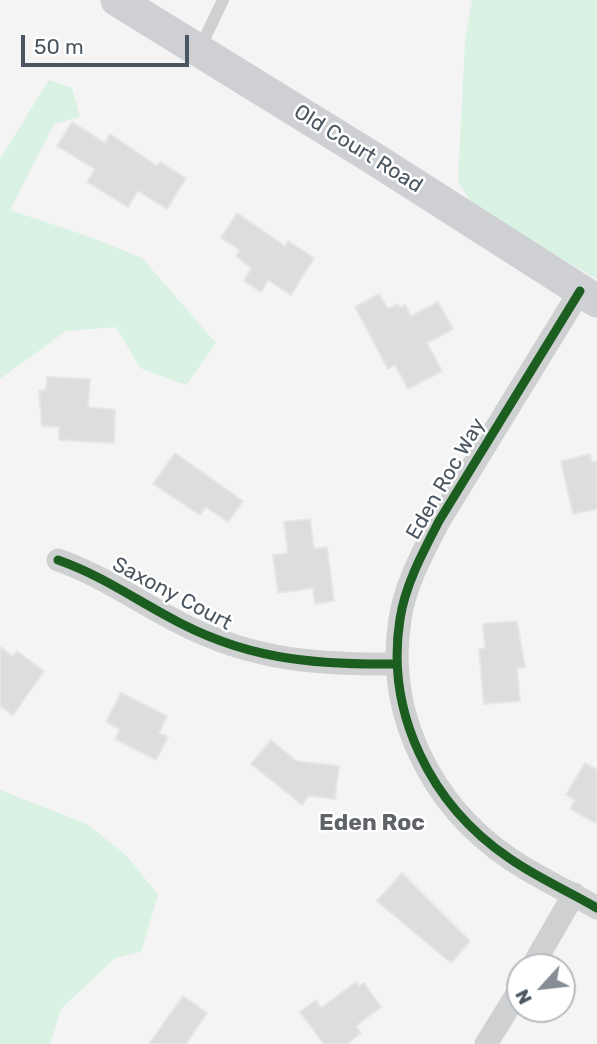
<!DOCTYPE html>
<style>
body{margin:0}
#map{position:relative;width:597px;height:1044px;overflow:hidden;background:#f4f4f4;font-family:Rubik,sans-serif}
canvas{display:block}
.north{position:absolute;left:506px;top:953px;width:70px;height:70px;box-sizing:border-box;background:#fff;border:2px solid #b7bbc0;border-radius:50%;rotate:243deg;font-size:19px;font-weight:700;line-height:28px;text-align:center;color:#4a5661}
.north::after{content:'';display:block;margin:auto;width:24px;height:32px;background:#868d94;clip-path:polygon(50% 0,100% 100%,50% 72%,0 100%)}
.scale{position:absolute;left:21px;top:35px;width:168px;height:32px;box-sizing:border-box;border:4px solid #4a5661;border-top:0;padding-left:9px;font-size:21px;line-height:24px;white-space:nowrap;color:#4a5661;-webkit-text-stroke:5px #fff;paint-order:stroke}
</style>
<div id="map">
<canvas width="597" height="1044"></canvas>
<div class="north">N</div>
<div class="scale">50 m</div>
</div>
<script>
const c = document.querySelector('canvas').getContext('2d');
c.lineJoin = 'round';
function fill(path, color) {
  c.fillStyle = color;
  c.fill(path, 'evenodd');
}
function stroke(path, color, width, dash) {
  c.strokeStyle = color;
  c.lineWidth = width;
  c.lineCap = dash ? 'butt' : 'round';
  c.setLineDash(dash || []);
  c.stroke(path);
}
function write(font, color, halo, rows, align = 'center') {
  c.font = font + ' Rubik,sans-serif';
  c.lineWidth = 5;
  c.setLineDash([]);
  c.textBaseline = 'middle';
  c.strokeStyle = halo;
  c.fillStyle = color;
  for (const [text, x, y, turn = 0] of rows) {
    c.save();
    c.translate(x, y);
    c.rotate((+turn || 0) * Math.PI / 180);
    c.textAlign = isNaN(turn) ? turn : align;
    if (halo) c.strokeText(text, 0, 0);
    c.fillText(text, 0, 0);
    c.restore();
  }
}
fill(new Path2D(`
 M472 0H597V279L475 209 458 181 465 42Z
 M49 80 72 88 80 117 54 124 10 210 93 238 142 258 216 343 186 385 140 368 116 327 66 331 0 379V159Z
 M0 790 87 824 127 856 158 895 141 952 115 958 61 1009 50 1044H0Z`), '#d9f2e3');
const building = new Path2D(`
 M72 122 105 143 110 134 157 166 160 162 186 178 167 209 138 191 128 207 87 182 95 169 57 146Z
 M237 213 285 246 288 241 314 258 291 295 268 280 261 292 244 281 251 268 236 256 240 250 221 238Z
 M379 294 388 309 398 304 400 308 405 305 411 316 438 302 453 329 427 343 442 371 408 389 395 365 388 369 355 307Z
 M47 377 90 379 88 407 115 410 114 443 59 440V427L42 426 39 391 46 390Z
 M175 453 243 501 228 522 206 507 200 515 153 484Z
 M590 454 592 462 597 461V509L573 514 561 461Z
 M310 519 314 549 327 547 334 601 315 604 313 588 278 593 273 555 288 553 284 522Z
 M517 621 525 667 517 668 520 701 484 704 479 649 485 648 483 624Z
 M0 647 13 656 17 651 44 671 13 715 0 706Z
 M121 693 167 716 159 733 168 737 156 760 115 739 120 729 106 722Z
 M271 740 296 761 339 766 335 799 309 796 302 805 251 764Z
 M585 763 597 770V824L570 809 575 800 566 795Z
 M402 873 470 941 451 963 377 901Z
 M356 982 359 986 364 983 381 1007 356 1026 361 1033 347 1044H324L300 1012 316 1000 321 1008Z
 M183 996 207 1013 186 1044H149Z`);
fill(building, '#ddddde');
stroke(building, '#e5e6e7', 2);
stroke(new Path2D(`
 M200 48 223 0`), '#ced0d2', 12);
stroke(new Path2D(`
 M580 291 439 521C423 552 405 585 400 619 385 713 431 805 509 858 536 877 568 891 597 908
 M58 560C98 574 130 596 167 616 243 659 311 665 396 664
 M532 967 574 894
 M486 1044 520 989`), '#ced0d2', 23);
stroke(new Path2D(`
 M117 0 373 158 597 301`), '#ced0d4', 33);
stroke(new Path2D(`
 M580 291 439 521C423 552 405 585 400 619 385 713 431 805 509 858 536 877 568 891 597 908
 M58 560C98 574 130 596 167 616 243 659 311 665 396 664`), '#1b5e20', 9);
write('21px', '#4a5661', '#fff', [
 ["Old Court Road",358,149,32],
 ["Eden Roc Way",446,479,-60],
 ["Saxony Court",172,594,28]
]);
write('bold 23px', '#5f6368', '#fff', [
 ["Eden Roc",372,823]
]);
</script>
